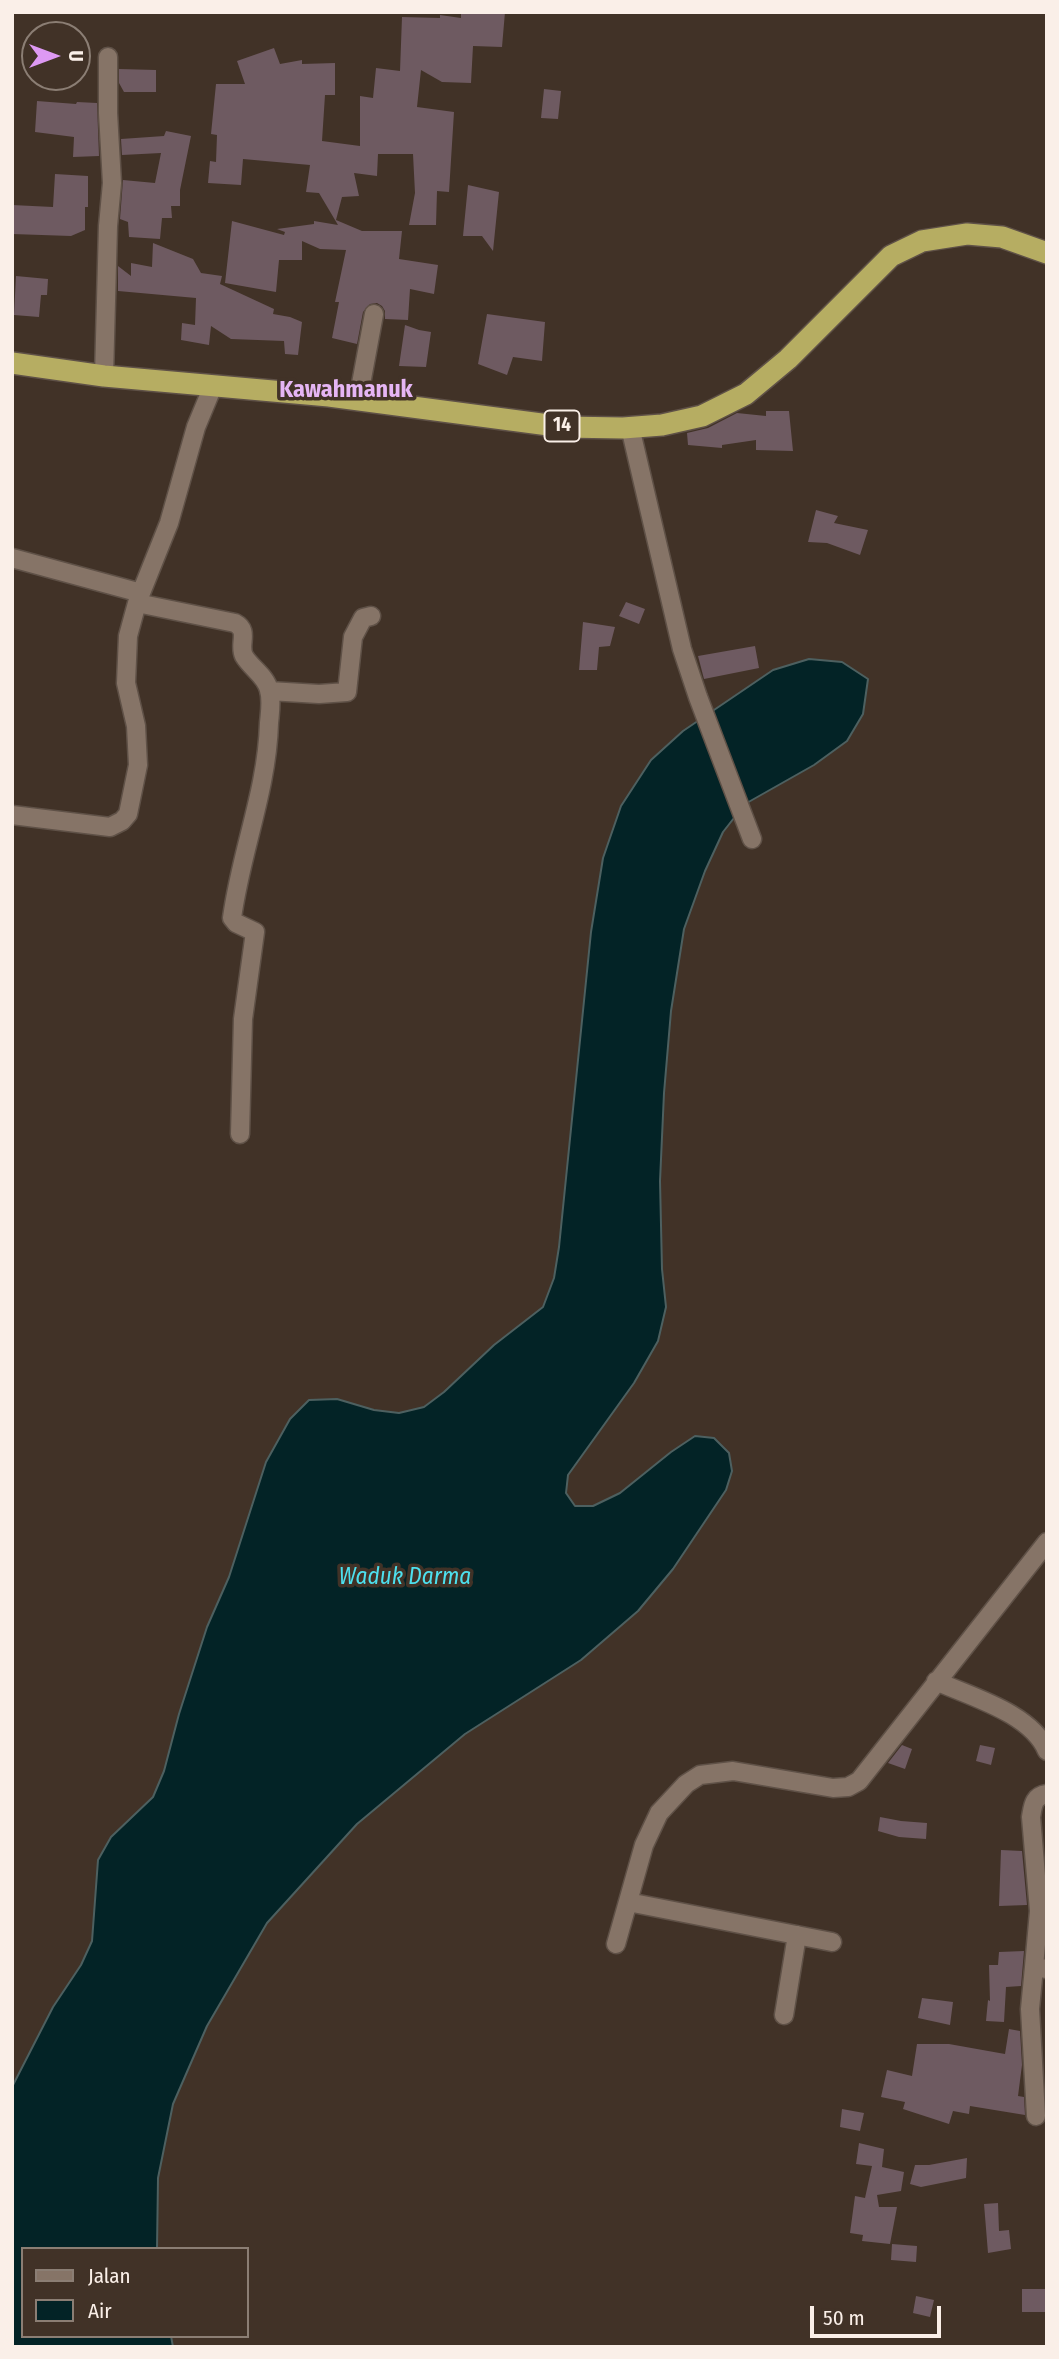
<!DOCTYPE html>
<style>
body{margin:0}
#map{position:relative;width:1059px;height:2359px;overflow:hidden;background:#413227;font-family:"Fira Sans Condensed",sans-serif}
canvas{display:block}
.frame{position:absolute;inset:0;border:14px solid #faefe8;pointer-events:none}
.legend{position:absolute;left:21px;top:2247px;width:228px;height:91px;box-sizing:border-box;background:#413227;border:2px solid #8b7e74;margin:0;padding:9px 12px;list-style:none;font-size:21px;color:#faefe8}
.legend li{display:flex;align-items:center;gap:14px;height:35px}
.legend b{width:35px;border:2px solid #8b7e74}
.north{position:absolute;left:21px;top:21px;width:70px;height:70px;box-sizing:border-box;background:#413227;border:2px solid #8b7e74;border-radius:50%;rotate:90deg;font-size:19px;font-weight:700;line-height:28px;text-align:center;color:#faefe8}
.north::after{content:'';display:block;margin:auto;width:24px;height:32px;background:#dd99f3;clip-path:polygon(50% 0,100% 100%,50% 72%,0 100%)}
.scale{position:absolute;left:810px;top:2306px;width:131px;height:32px;box-sizing:border-box;border:4px solid #faefe8;border-top:0;padding-left:9px;font-size:21px;line-height:24px;white-space:nowrap;color:#faefe8;-webkit-text-stroke:5px #413227;paint-order:stroke}
</style>
<div id="map">
<canvas width="1059" height="2359"></canvas>
<div class="frame"></div>
<ul class="legend">
<li><b style="height:9px;background:#867467"></b>Jalan</li>
<li><b style="height:19px;background:#032326"></b>Air</li>
</ul>
<div class="north">U</div>
<div class="scale">50 m</div>
</div>
<script>
const c = document.querySelector('canvas').getContext('2d');
c.lineJoin = 'round';
function fill(path, color) {
  c.fillStyle = color;
  c.fill(path, 'evenodd');
}
function stroke(path, color, width, dash) {
  c.strokeStyle = color;
  c.lineWidth = width;
  c.lineCap = dash ? 'butt' : 'round';
  c.setLineDash(dash || []);
  c.stroke(path);
}
function write(font, color, halo, rows, align = 'center') {
  c.font = font + ' "Fira Sans Condensed",sans-serif';
  c.lineWidth = 7;
  c.setLineDash([]);
  c.textBaseline = 'middle';
  c.strokeStyle = halo;
  c.fillStyle = color;
  for (const [text, x, y, turn = 0] of rows) {
    c.save();
    c.translate(x, y);
    c.rotate((+turn || 0) * Math.PI / 180);
    c.textAlign = isNaN(turn) ? turn : align;
    if (halo) c.strokeText(text, 0, 0);
    c.fillText(text, 0, 0);
    c.restore();
  }
}
const water = new Path2D(`
 M809 659 842 662 868 679 863 714 847 741 814 765 745 804 723 832 705 871 684 929 671 1011 664 1093 660 1181 662 1269 666 1307 658 1341 634 1383 568 1475 566 1493 575 1506H593L620 1493 671 1452 695 1436 714 1438 729 1453 732 1471 726 1490 673 1569 638 1611 581 1660 465 1734 357 1824 267 1923 207 2026 173 2104 158 2178 157 2249H23V2336H171L173 2347H12V2087L53 2007 81 1965 92 1941 98 1860 111 1837 153 1797 164 1771 179 1714 207 1627 229 1577 266 1462 290 1419 309 1400 337 1399 374 1410 399 1413 424 1407 444 1392 494 1345 543 1307 554 1278 559 1247 591 932 603 858 621 806 651 760 683 731 773 670Z`);
fill(water, '#032326');
stroke(water, '#4d6060', 2);
fill(new Path2D(`
 M461 12H505L502 47 473 46 471 83 442 82 421 70 417 107 454 112 449 192 437 191 436 225H409L415 193 413 154H378L377 176 354 173 359 196 342 197 336 220 362 231H402L399 259 438 265 434 294 410 289 408 320 385 319V311L382 306 377 303 370 304 363 312 357 344 332 338 339 302H335L346 250 320 249 302 241V260H279L276 292 225 283 232 221 284 235 285 232 277 229 314 224V221L338 225 319 193 306 192 310 165 243 159 241 185 208 183 210 161 216 162 217 135 211 134 216 84H245L237 61 274 48 280 64 302 60V64L335 63V95H325L322 141 360 146V96L373 98 376 68 400 71 402 17 440 18V15L461 18Z
 M119 69 156 70V92H124L119 83Z
 M544 89 561 91 558 119 541 118Z
 M37 101 76 104 77 102 97 103 99 156 73 157 74 137 35 132Z
 M166 131 191 136 180 190V206H171L172 218H162L160 239 129 237 128 222 120 219 123 180 155 183 161 153 122 155 121 139 164 136Z
 M55 174 88 176V207H85V230L71 236 12 234V205L53 207Z
 M468 185 499 192 493 251 482 236H463Z
 M153 243 193 259 201 273 222 276 220 284 274 309 273 314 290 317 302 322 298 355 285 354 284 341 231 339 211 326 209 345 181 340 182 323 195 325 196 298 118 291V266L131 276V263L152 267Z
 M16 276 48 279 47 295H41L39 317 14 315Z
 M487 314 545 322 542 361 513 357 507 375 478 364Z
 M405 325 419 330 431 332 426 367 399 366Z
 M766 411H789L793 451 756 450V440L722 445V448L688 445 687 433 708 428 737 413 766 416Z
 M816 510 838 516 834 523 868 530 860 555 827 543 808 542Z
 M626 602 645 609 639 624 619 616Z
 M583 622 615 627 610 646 599 647 597 670H579Z
 M755 646 759 668 704 679 698 656Z
 M902 1745 912 1749 905 1769 888 1763Z
 M980 1745 995 1748 991 1765 976 1761Z
 M880 1817 901 1821 927 1823 926 1839 899 1837 878 1831Z
 M1001 1850 1022 1851 1027 1905 999 1906Z
 M1024 1951 1021 1986 1006 1987 1004 2022 986 2021 988 2000 990 2001 989 1965H998L999 1952Z
 M922 1998 953 2002 950 2025 918 2018Z
 M1009 2029 1020 2031 1022 2065 1018 2096 1024 2097 1025 2115 970 2106 969 2114 953 2111 949 2124 903 2109 905 2102 881 2097 887 2070 912 2076 917 2044H949L1005 2054Z
 M842 2109 864 2113 860 2131 840 2127Z
 M859 2143 884 2149 882 2167 904 2172 901 2191 877 2195 879 2207H897L890 2244 862 2241 863 2235 850 2233 855 2196 865 2198 872 2166 856 2164Z
 M967 2158 966 2178 921 2187 910 2184 915 2165H929Z
 M998 2203 999 2231 1009 2230 1011 2249 988 2253 984 2204Z
 M892 2244 917 2246 916 2262 891 2260Z
 M1022 2289H1047V2312H1022Z
 M916 2296 934 2300 930 2317 913 2313Z`), '#6e5a61');
const minor = new Path2D(`
 M104 376 108 226 112 183 108 113V57
 M358 400 374 314
 M630 427 682 649 698 697 752 839
 M12 558 141 593
 M137 603 235 623C250 631 238 644 244 656 251 668 266 676 269 690 272 701 270 712 269 723 267 791 241 851 232 918L236 923 255 932 243 1019 240 1134
 M269 691 319 694 347 692 353 637 363 618 371 616
 M12 815 110 827 122 821 128 814 138 765 136 726 126 683 128 636 137 603 169 523 196 427 213 386
 M936 1681C971 1697 1031 1713 1047 1751
 M1047 1794C1033 1796 1033 1806 1031 1817L1039 1911 1034 1967 1047 1969
 M628 1902 832 1942
 M616 1944 644 1845 659 1813 686 1784 700 1775 733 1771 833 1788 848 1787 859 1781 1047 1542
 M1034 1967 1030 2009 1036 2116
 M784 2015 797 1935`);
const highway = new Path2D(`
 M12 363 104 376 329 396 564 427 623 428 662 425 702 416 746 394 788 359 891 256 922 241 967 234 1002 237 1047 253`);
stroke(minor, '#5f5147', 21);
stroke(highway, '#5f5147', 24);
stroke(minor, '#867467', 18);
stroke(highway, '#b6ad62', 21);
for (const [x, y, w] of [
 [562,426,35]
]) {
  const box = new Path2D();
  box.roundRect(x - w / 2, y - 15.5, w, 31, 5);
  c.fillStyle = '#413227';
  c.fill(box);
  stroke(box, '#faefe8', 2);
}
write('bold 19px', '#faefe8', null, [
 ["14",562,426]
]);
write('italic 23px', '#4de0ee', '#413227', [
 ["Waduk Darma",405,1578]
]);
write('bold 24px', '#e5b5f4', '#413227', [
 ["Kawahmanuk",346,390]
]);
</script>
